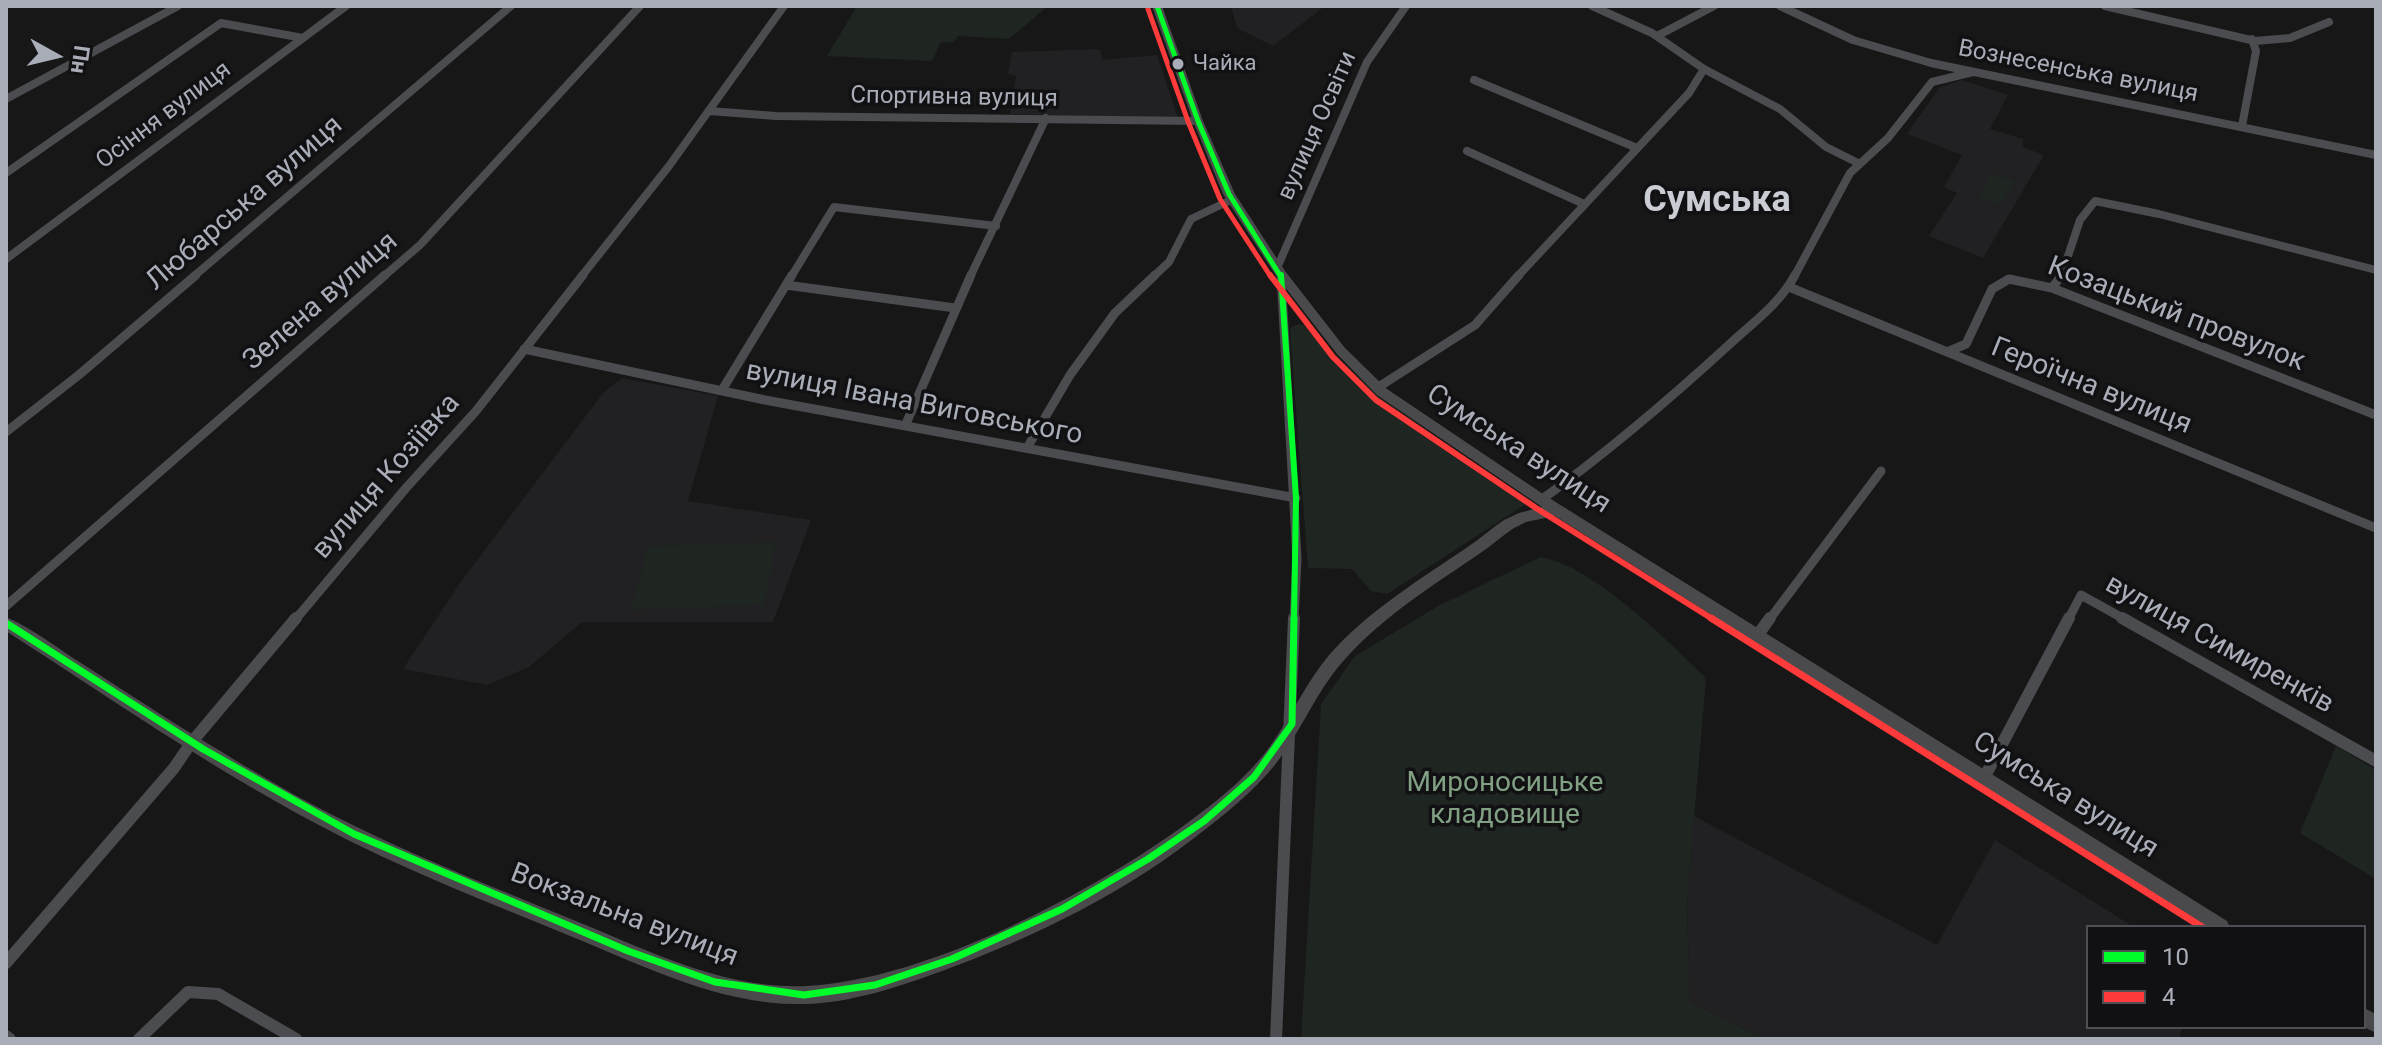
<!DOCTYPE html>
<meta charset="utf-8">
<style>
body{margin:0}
#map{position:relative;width:2382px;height:1045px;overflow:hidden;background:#171717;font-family:Roboto,sans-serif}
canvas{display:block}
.frame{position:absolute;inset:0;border:8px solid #a9adb7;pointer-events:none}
.legend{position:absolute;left:2086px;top:925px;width:280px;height:104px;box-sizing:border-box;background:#111113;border:2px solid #4e4f55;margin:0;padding:10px 14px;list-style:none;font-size:24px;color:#a9adb7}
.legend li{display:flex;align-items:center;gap:16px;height:40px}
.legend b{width:40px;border:2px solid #4e4f55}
.north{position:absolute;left:16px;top:16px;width:80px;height:80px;-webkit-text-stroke:6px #111113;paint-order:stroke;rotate:98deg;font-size:22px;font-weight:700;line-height:32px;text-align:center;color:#a9adb7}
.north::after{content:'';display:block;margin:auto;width:28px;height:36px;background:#a9adb7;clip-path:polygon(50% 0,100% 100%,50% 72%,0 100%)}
</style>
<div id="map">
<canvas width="2382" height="1045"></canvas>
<div class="frame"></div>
<ul class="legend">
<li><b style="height:10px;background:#00ff2a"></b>10</li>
<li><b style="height:10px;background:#ff3a3a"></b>4</li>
</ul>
<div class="north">Пн</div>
</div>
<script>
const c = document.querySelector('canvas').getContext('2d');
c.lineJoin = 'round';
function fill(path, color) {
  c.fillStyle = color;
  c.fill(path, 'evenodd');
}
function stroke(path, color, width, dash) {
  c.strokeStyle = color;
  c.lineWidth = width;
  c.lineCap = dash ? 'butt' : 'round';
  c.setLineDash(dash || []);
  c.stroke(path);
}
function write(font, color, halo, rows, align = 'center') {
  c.font = font + ' Roboto,sans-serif';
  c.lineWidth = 7;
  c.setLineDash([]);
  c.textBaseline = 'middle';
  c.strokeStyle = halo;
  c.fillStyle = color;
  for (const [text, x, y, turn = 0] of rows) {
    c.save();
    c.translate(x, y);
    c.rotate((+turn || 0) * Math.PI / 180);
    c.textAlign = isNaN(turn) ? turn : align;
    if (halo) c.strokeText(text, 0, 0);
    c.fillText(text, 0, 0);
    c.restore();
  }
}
fill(new Path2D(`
 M1231 6H1325L1273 46 1237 28Z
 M1100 49 1103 60 1157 55 1178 118 1010 114 1016 76 1008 74 1012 52Z
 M1962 80 2008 95 1990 129 2023 139V147L2044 155 1983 258 1929 236 1957 193 1944 187 1962 155 1907 134 1939 88Z
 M622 378 718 396 688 501 811 520 773 622H582L529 667 487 685 403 669 460 583 603 393Z
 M1694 816 1937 945 1995 840 2134 927H2088V1027H2182L2179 1039H1766L1690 1002 1687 903Z`), '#212123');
fill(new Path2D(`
 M857 6H1048L1009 39 958 36 954 42H941L932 61 827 56Z
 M1991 173 2015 181 2001 204 1979 197Z
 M1299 324 1304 325 1377 395 1529 502 1387 594 1371 591 1352 569 1308 568 1290 331 1291 327Z
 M776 542 764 605 631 610 648 546Z
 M1541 557C1593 566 1668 641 1706 678L1687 903 1690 1002 1766 1039H1301L1321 704 1355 656 1440 605Z
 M2336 746 2376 770V879L2300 833Z`), '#1f2520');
stroke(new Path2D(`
 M1592 6 1652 33 1704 69 1780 109 1826 147 1860 164
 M1780 6 1853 40 1931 63 2376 155
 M2105 6 2255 41 2290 38 2329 22
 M1657 36 1714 6
 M1474 80 1637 148
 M6 99 178 6
 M709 111 776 116 1198 121
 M2242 126 2256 51 2252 39
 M1467 151 1584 204
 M6 173 221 23 303 38
 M6 259 346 6
 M1277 268 1367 62 1406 6
 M1281 274V277
 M193 277 511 6
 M383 277 420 245 640 6
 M581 277 669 166 784 6
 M791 277 834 207 996 226
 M970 277 1046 118
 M1153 277 1169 262 1191 219 1233 199
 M1517 277 1689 93 1704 69
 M1794 277 1850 173 1888 138 1932 82 1973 72
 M2061 277 2080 220 2095 201 2159 214 2376 270`), '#4b4c4f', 8);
stroke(new Path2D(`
 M1281 275 1297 559 1294 620
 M786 285 955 308
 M1789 287 2376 528
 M2052 288 2062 275
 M524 349 765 400 1296 498
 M1947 352 1966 344 1992 289 2009 279 2052 288 2376 415
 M1377 388 1475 325 1519 275
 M722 390 792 275
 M905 426 971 275
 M6 432 80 374 196 275
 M1027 448 1070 375 1115 313 1155 275
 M1541 500C1608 452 1671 398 1732 342 1754 322 1781 302 1795 275
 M6 606 385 275
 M295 620 406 488 476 411 583 275
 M1769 620 1881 471
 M2068 620 2081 595 2126 620`), '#4b4c4f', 9);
stroke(new Path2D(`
 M2122 618 2376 761
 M1757 636 1770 618
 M1984 778 2069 618
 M6 963 174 768 191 743 296 618
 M6 1036 10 1039
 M139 1039 188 992 218 994 296 1039
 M1276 1039 1294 618`), '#4b4c4f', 12);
fill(new Path2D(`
 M1152 6H1162L1203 121 1235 194 1285 271 1345 348 1387 389 1546 496 2227 921 2230 927H2205L1555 516 1526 522 1514 528C1502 536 1491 546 1479 554 1432 586 1384 616 1346 658 1319 687 1305 723 1283 754 1263 783 1234 807 1207 828 1129 891 1035 937 942 971 898 987 851 1003 804 1004 724 1006 648 968 575 938 488 902 399 868 315 823 208 766 108 697 6 631V617C32 628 57 648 81 663 128 693 174 724 222 752 267 780 313 806 361 829 429 862 500 890 571 919 645 949 724 990 806 986 927 980 1094 892 1190 821 1220 799 1252 773 1273 742 1293 713 1307 681 1330 654 1369 610 1421 579 1469 546 1481 538 1492 528 1504 520L1519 513 1542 507 1377 395 1337 354 1277 277 1223 194 1193 121Z
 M2364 1008 2376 1014V1033L2364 1027Z`), '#4a4a4d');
stroke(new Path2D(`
 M1157 6 1198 121 1229 194 1281 277`), '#00ff2a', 5);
stroke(new Path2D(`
 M1281 275 1296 498 1294 620`), '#00ff2a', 6);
stroke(new Path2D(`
 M6 623 203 749 354 834 628 951 715 982 804 995 875 985 952 959 1062 909 1148 859 1204 821 1254 777 1292 724 1294 618`), '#00ff2a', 7);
stroke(new Path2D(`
 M1148 9 1189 124 1220 199 1271 277`), '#ff3a3a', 5);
stroke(new Path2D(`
 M1270 275 1333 357 1376 400 1536 508 1714 620`), '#ff3a3a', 6);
stroke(new Path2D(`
 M1711 618 2202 927`), '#ff3a3a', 7);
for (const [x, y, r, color] of [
 [1178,64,7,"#a9adb7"]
]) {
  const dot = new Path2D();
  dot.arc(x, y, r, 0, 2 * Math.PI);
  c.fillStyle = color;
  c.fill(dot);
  stroke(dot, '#111113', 3);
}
write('22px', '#a9adb7', '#111113', [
 ["Чайка",1193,64]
], 'left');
write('24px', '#a9adb7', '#111113', [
 ["Вознесенська вулиця",2078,72,11],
 ["Спортивна вулиця",954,98,1],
 ["Осіння вулиця",164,116,-37],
 ["вулиця Освіти",1318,126,-66]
]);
write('28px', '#a9adb7', '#111113', [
 ["Любарська вулиця",245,204,-41],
 ["Зелена вулиця",321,302,-41],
 ["Козацький провулок",2176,315,21],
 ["Героїчна вулиця",2091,387,22],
 ["вулиця Івана Виговського",914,404,11],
 ["Сумська вулиця",1518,450,33],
 ["вулиця Козіївка",387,477,-49],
 ["вулиця Симиренків",2219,645,29],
 ["Сумська вулиця",2065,796,32],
 ["Вокзальна вулиця",624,916,21]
]);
write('28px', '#81a084', '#111113', [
 ["Мироносицьке",1505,784],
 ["кладовище",1505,816]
]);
write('bold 36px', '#caccd3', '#111113', [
 ["Сумська",1717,202]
]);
</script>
